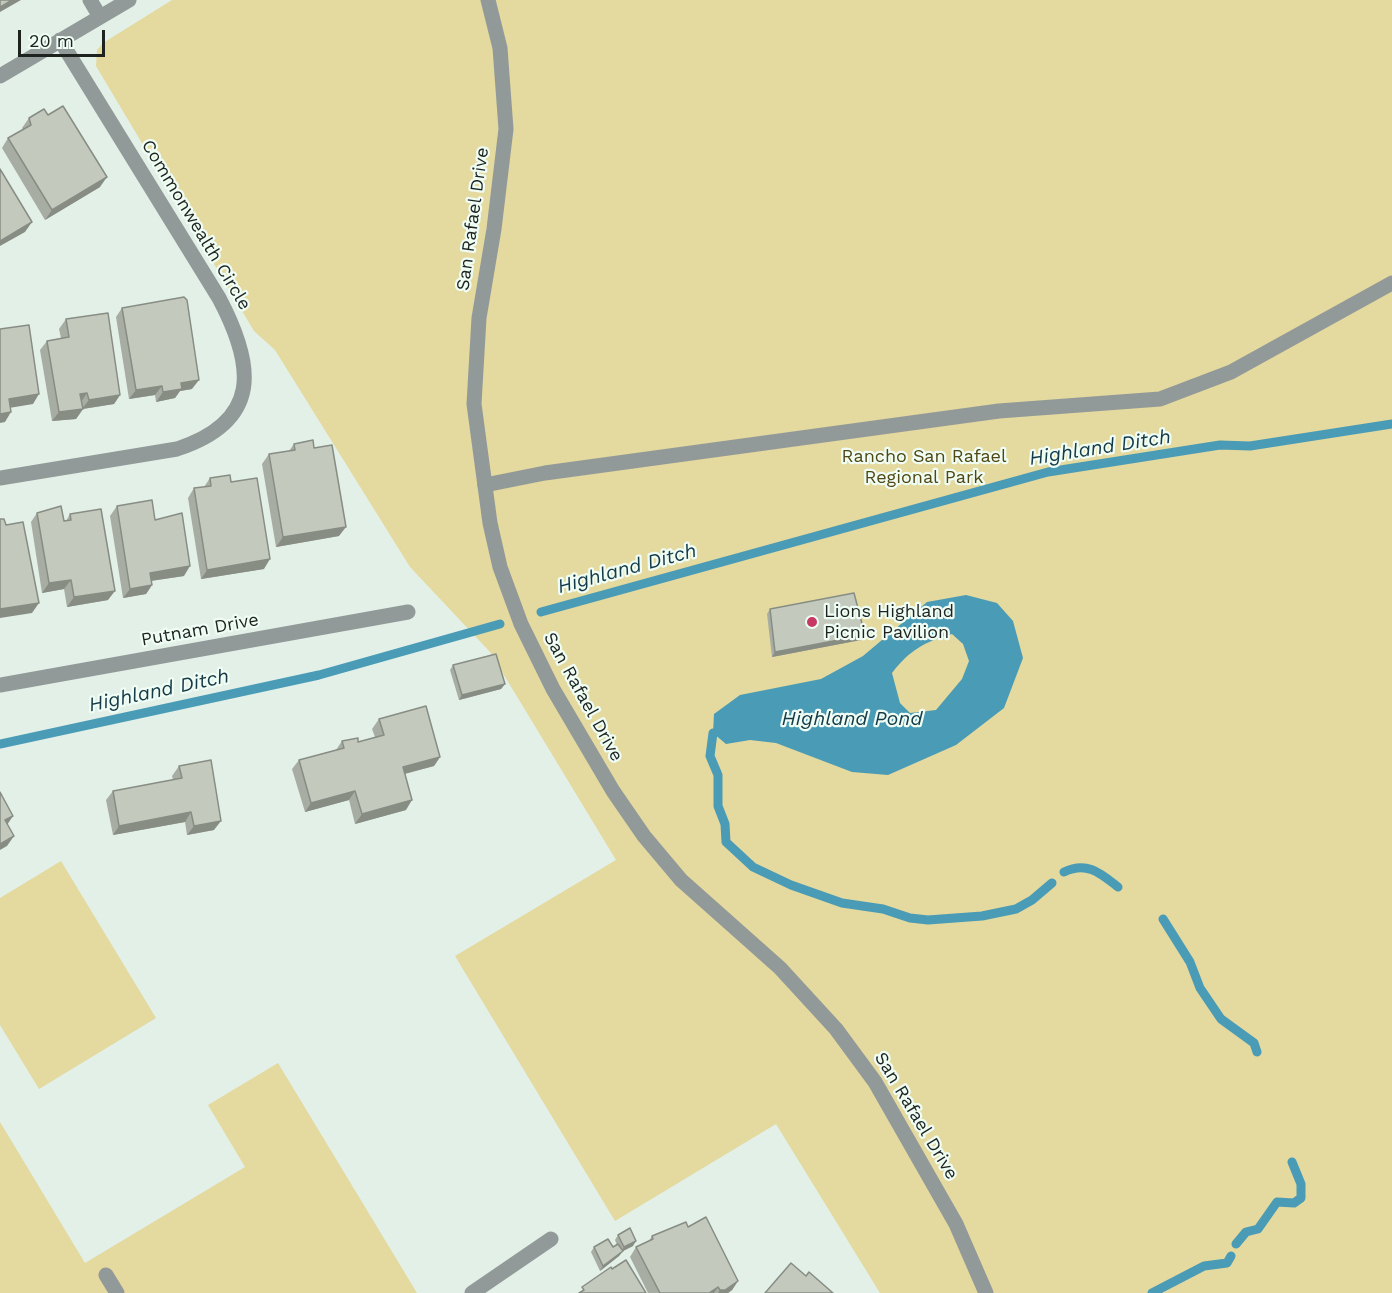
<!DOCTYPE html>
<style>
body{margin:0}
#map{position:relative;width:1392px;height:1293px;overflow:hidden;background:#e2f0e8;font-family:"Work Sans",sans-serif}
canvas{display:block}
.scale{position:absolute;left:18px;top:30px;width:87px;height:27px;box-sizing:border-box;border:3px solid #1e2320;border-top:0;padding-left:8px;font-size:18px;line-height:21px;white-space:nowrap;color:#1e2320;-webkit-text-stroke:4px #effdf5;paint-order:stroke}
</style>
<div id="map">
<canvas width="1392" height="1293"></canvas>
<div class="scale">20 m</div>
</div>
<script>
const c = document.querySelector('canvas').getContext('2d');
c.lineJoin = 'round';
function fill(path, color) {
  c.fillStyle = color;
  c.fill(path, 'evenodd');
}
function stroke(path, color, width, dash) {
  c.strokeStyle = color;
  c.lineWidth = width;
  c.lineCap = dash ? 'butt' : 'round';
  c.setLineDash(dash || []);
  c.stroke(path);
}
function write(font, color, halo, rows, align = 'center') {
  c.font = font + ' "Work Sans",sans-serif';
  c.lineWidth = 4.5;
  c.setLineDash([]);
  c.textBaseline = 'middle';
  c.strokeStyle = halo;
  c.fillStyle = color;
  for (const [text, x, y, turn = 0] of rows) {
    c.save();
    c.translate(x, y);
    c.rotate((+turn || 0) * Math.PI / 180);
    c.textAlign = isNaN(turn) ? turn : align;
    if (halo) c.strokeText(text, 0, 0);
    c.fillText(text, 0, 0);
    c.restore();
  }
}
fill(new Path2D(`
 M172 0H1392V1293H880L776 1124 615 1221 455 956 616 860 490 652 410 567 275 350 254 331 96 66 97 50 103 43Z
 M61 861 156 1018 39 1089 0 1025V898Z
 M278 1063 417 1293H0V1122L85 1263 245 1167 208 1105Z`), '#e4d99e');
fill(new Path2D(`
 M966 595 997 603 1013 621 1023 658 1004 708 956 745 888 775 852 772 776 743 750 740 726 744 713 733 714 714 740 695 821 679 863 656 927 602ZM952 634 963 644 969 661 962 679 936 710 910 713 900 703 892 673C910 650 924 642 952 634Z`), '#4a9bb6');
stroke(new Path2D(`
 M541 612 1048 472 1220 445 1250 446 1392 424
 M713 733 710 756 718 775V806L725 824 726 842 753 867 791 885 842 903 883 909 910 918 928 920 982 916 1016 909 1032 900 1052 883
 M0 744 319 675 500 624
 M1064 872C1087 861 1100 873 1118 887
 M1163 919 1190 962 1200 988 1221 1019 1254 1043 1257 1052
 M1236 1244 1246 1232 1258 1229 1277 1202 1294 1203 1301 1198V1184L1292 1162
 M1152 1293 1204 1266 1227 1263 1231 1256`), '#4a9bb6', 9);
stroke(new Path2D(`
 M485 485 545 473 999 411 1160 399 1231 372 1392 283
 M0 685 408 612
 M106 1275 117 1293
 M472 1293 551 1239`), '#929a99', 15);
stroke(new Path2D(`
 M90 0 100 17
 M488 0 500 48 506 129 494 229 479 318 474 404 490 523 500 567 521 624 553 689 613 791 644 836 681 880 780 968 836 1029 875 1082 956 1224 986 1293
 M0 76 129 0
 M0 478 177 449C262 421 255 366 219 298L60 40`), '#929a99', 15);
fill(new Path2D(`
 M48 115 100 187 45 220 2 148 8 138 23 130 22 128 29 118Z
 M122 308 192 389 180 391 175 398 156 402 155 395 129 399 116 317Z
 M66 319 120 395 114 404 83 409 76 419 52 421 40 350 47 341 61 338 59 329Z
 M294 444 314 448 339 536 276 547 262 464 269 454 289 451Z
 M210 478 231 482 264 569 201 579 188 498 194 488 204 487Z
 M117 506 155 520 184 576 151 581 152 585 146 594 123 598 110 516Z
 M37 513 64 521H66L70 514 108 600 67 607 64 589 42 593 31 522Z
 M770 609 861 640 772 657 767 614Z
 M453 665 505 684 501 689 459 700 450 670Z
 M379 719 440 757 434 766 405 774 406 810 355 824 349 800 305 812 292 769 299 760 336 750 342 741 358 742 375 737 372 729Z
 M179 766 214 830 187 835 185 822 113 835 106 800 113 791 173 780 172 776Z
 M688 1227 738 1281 732 1290 728 1293H648L630 1257 636 1247 649 1241 652 1236Z
 M618 1235 633 1246 623 1251 619 1256 600 1271 591 1252 594 1247H613L617 1245 615 1240Z`), '#a8ada3');
fill(new Path2D(`
 M12 0H21L0 12V7Z
 M107 177 100 187 45 220 52 210Z
 M32 222 25 232 0 246V241Z
 M199 380 192 389 180 391 175 398 156 402 163 392 181 383Z
 M162 386 155 395 129 399 136 390Z
 M87 393 81 402 80 394Z
 M39 394 33 404 3 409 9 399Z
 M120 395 114 404 82 409 89 400Z
 M83 409 76 419 52 421 59 412Z
 M11 412 5 422 0 423V414Z
 M346 527 339 536 276 547 283 537Z
 M270 559 264 569 201 579 207 570Z
 M190 566 184 576 143 582 150 573Z
 M71 580 64 589 42 593 49 583Z
 M152 585 146 594 123 598 130 589Z
 M115 591 108 600 67 607 74 597Z
 M39 603 32 613 0 618V609Z
 M865 635 861 640 772 657 775 652Z
 M505 684 501 689 459 700 462 695Z
 M440 757 434 766 396 776 403 767Z
 M355 791 349 800 305 812 311 803Z
 M412 800 406 810 355 824 362 814Z
 M191 812 185 822 113 835 119 826Z
 M13 816 7 825 5 820Z
 M221 821 214 830 187 835 194 826Z
 M14 836 7 846 0 850V844Z
 M636 1241 633 1246 621 1252 624 1247Z
 M623 1251 619 1256 600 1271 603 1266Z
 M738 1281 732 1290 728 1293H718L720 1290Z
 M718 1287 714 1293H708Z`), '#888d84');
const building = new Path2D(`
 M0 0H12L0 7Z
 M63 106 107 177 52 210 8 138 31 125 29 118 44 109 48 115Z
 M0 169 32 222 0 241Z
 M184 297 187 300 199 380 181 383 182 389 163 392 162 386 136 390 122 308Z
 M108 313 120 395 89 400 87 393 80 394 83 409 59 412 47 341 69 337 66 319Z
 M29 325 39 394 9 399 11 412 0 414V329Z
 M313 440 314 448 332 445 346 527 283 537 269 454 295 450 294 444Z
 M230 475 231 482 257 478 270 559 207 570 194 488 211 486 210 478Z
 M152 500 155 520 182 513 190 566 150 573 152 585 130 589 117 506Z
 M61 506 64 521 71 520 70 514 101 509 115 591 74 597 71 580 49 583 37 513Z
 M0 519H4L6 525 23 522 39 603 0 609Z
 M854 593 865 635 775 652 770 609Z
 M496 654 505 684 462 695 453 665Z
 M426 706 440 757 403 767 412 800 362 814 355 791 311 803 299 760 344 748 342 741 358 738V742L384 735 379 719Z
 M211 760 221 821 194 826 191 812 119 826 113 791 182 778 179 766Z
 M0 792 13 816 5 820 14 836 0 844Z
 M706 1217 738 1281 725 1290H720L718 1287 709 1293H660L636 1247 653 1239 652 1236 686 1222 688 1227Z
 M630 1228 636 1241 624 1247 618 1235Z
 M608 1239 613 1247 618 1244 623 1251 603 1266 594 1247Z
 M626 1260 646 1293H579L584 1290 582 1287 611 1267 612 1269Z
 M791 1263 806 1276 809 1272 833 1293H765Z`);
fill(building, '#c3c9bd');
stroke(building, '#888d84', 1.5);
for (const [x, y, r, color] of [
 [812,622,6,"#c73965"]
]) {
  const dot = new Path2D();
  dot.arc(x, y, r, 0, 2 * Math.PI);
  c.fillStyle = color;
  c.fill(dot);
  stroke(dot, '#effdf5', 2);
}
write('18px', '#1e2320', '#effdf5', [
 ["San Rafael Drive",473,219,-82],
 ["Commonwealth Circle",196,225,59],
 ["Putnam Drive",200,630,-10],
 ["San Rafael Drive",583,697,61],
 ["San Rafael Drive",916,1116,59]
]);
write('18px', '#514713', '#effdf5', [
 ["Rancho San Rafael",924,457],
 ["Regional Park",924,478]
]);
write('18px', '#1e2320', '#effdf5', [
 ["Lions Highland",824,612],
 ["Picnic Pavilion",824,633]
], 'left');
write('italic 20px', '#153a47', '#effdf5', [
 ["Highland Ditch",1100,448,-9],
 ["Highland Ditch",627,569,-15],
 ["Highland Ditch",159,691,-12],
 ["Highland Pond",852,719]
]);
</script>
